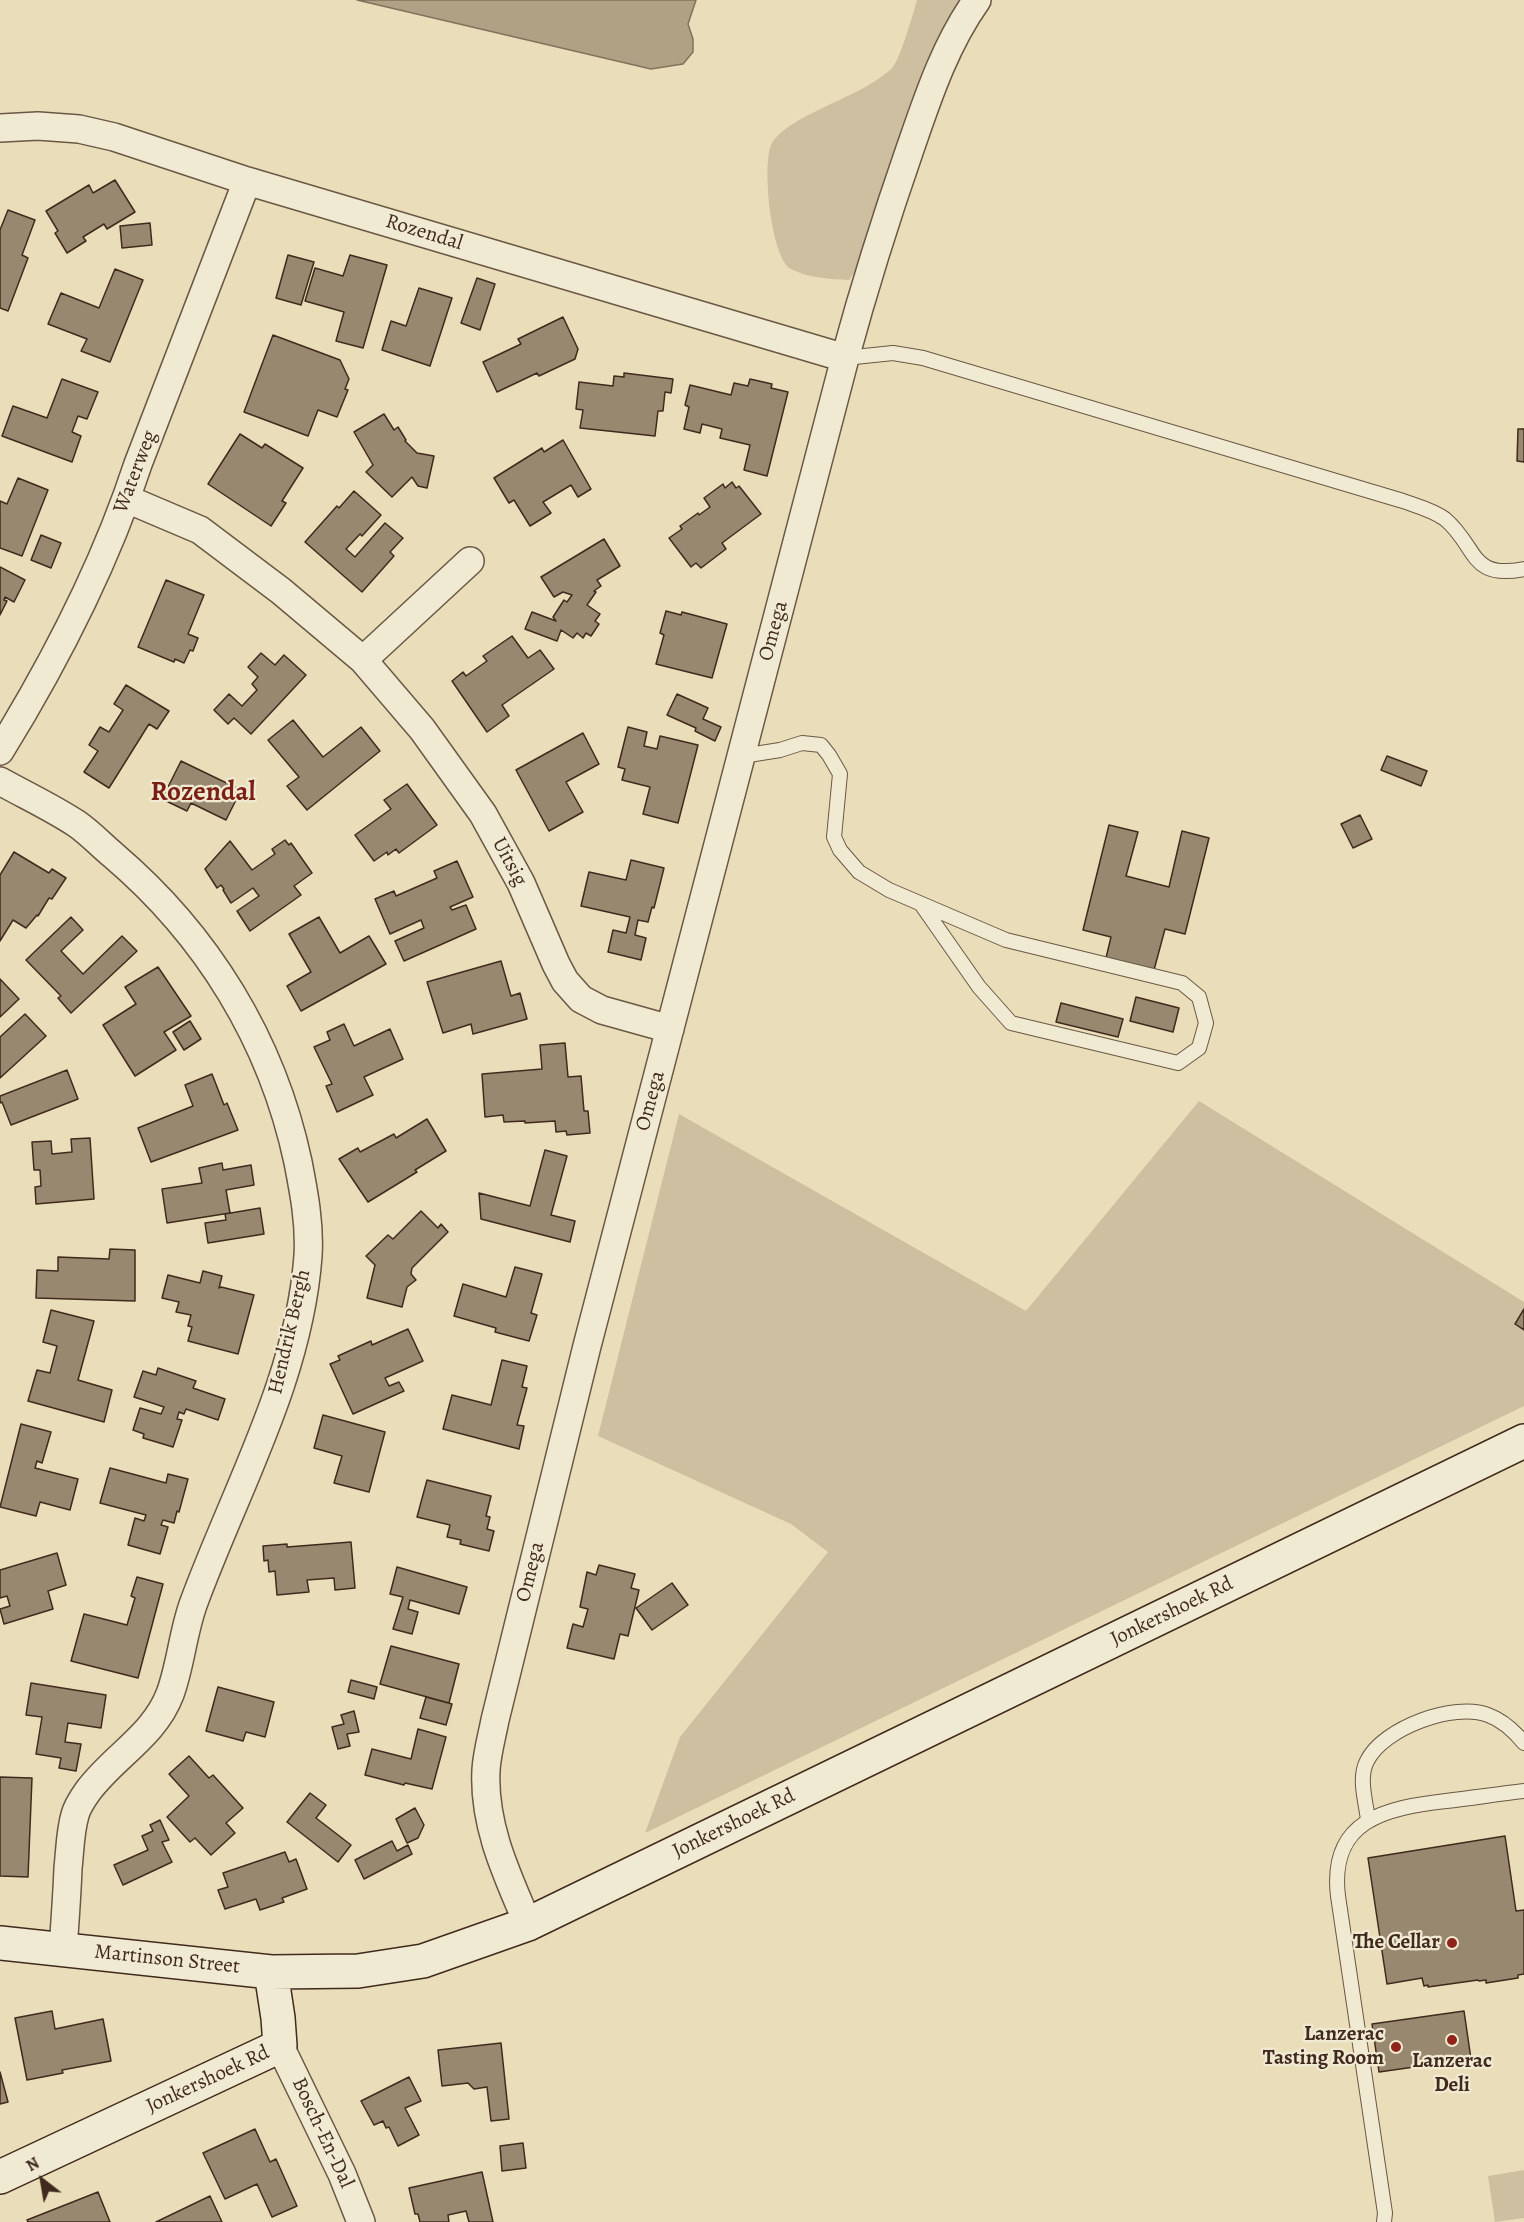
<!DOCTYPE html>
<style>
body{margin:0}
#map{position:relative;width:1524px;height:2222px;overflow:hidden;background:#eadeba;font-family:Alegreya,serif}
canvas{display:block}
.north{position:absolute;left:12px;top:2150px;width:60px;height:60px;-webkit-text-stroke:4px #f1ead2;paint-order:stroke;rotate:329deg;font-size:16px;font-weight:700;line-height:24px;text-align:center;color:#402a1d}
.north::after{content:'';display:block;margin:auto;width:21px;height:27px;background:#402a1d;clip-path:polygon(50% 0,100% 100%,50% 72%,0 100%)}
</style>
<div id="map">
<canvas width="1524" height="2222"></canvas>
<div class="north">N</div>
</div>
<script>
const c = document.querySelector('canvas').getContext('2d');
c.lineJoin = 'round';
function fill(path, color) {
  c.fillStyle = color;
  c.fill(path, 'evenodd');
}
function stroke(path, color, width, dash) {
  c.strokeStyle = color;
  c.lineWidth = width;
  c.lineCap = dash ? 'butt' : 'round';
  c.setLineDash(dash || []);
  c.stroke(path);
}
function write(font, color, halo, rows, align = 'center') {
  c.font = font + ' Alegreya,serif';
  c.lineWidth = 4.5;
  c.setLineDash([]);
  c.textBaseline = 'middle';
  c.strokeStyle = halo;
  c.fillStyle = color;
  for (const [text, x, y, turn = 0] of rows) {
    c.save();
    c.translate(x, y);
    c.rotate((+turn || 0) * Math.PI / 180);
    c.textAlign = isNaN(turn) ? turn : align;
    if (halo) c.strokeText(text, 0, 0);
    c.fillText(text, 0, 0);
    c.restore();
  }
}
fill(new Path2D(`
 M917 0H965L863 261 849 280C831 279 808 278 791 269 771 259 761 162 772 143 790 114 863 97 892 68 900 60 913 14 917 0Z
 M1199 1101 1524 1302V1309L1515 1324 1524 1330V1406L645 1833 680 1737 828 1552 791 1524 598 1436 679 1114 1026 1311Z
 M1524 2170V2218L1495 2222 1488 2176Z`), '#cdbf9f');
const water = new Path2D(`
 M357 0H696L688 24 693 39V52L683 64 651 69Z`);
fill(water, '#b0a185');
stroke(water, '#83715b', 1.5);
const building = new Path2D(`
 M115 180 135 212 107 229 104 224 83 237 86 241 67 253 55 233 58 231 46 211 89 185 93 193Z
 M8 210 35 220 22 255 28 258 8 311 0 308V230Z
 M150 223 152 245 122 248 120 226Z
 M288 255 314 262 301 305 276 298Z
 M350 255 387 265 363 348 336 341 344 312 305 301 315 268 343 276Z
 M115 269 143 280 110 362 81 351 87 339 48 324 61 293 99 308Z
 M477 278 495 284 480 330 461 323Z
 M419 288 452 298 430 366 382 350 391 321 406 326Z
 M563 317 578 349 575 359 539 376 537 373 497 392 483 362 521 344 518 339Z
 M273 335 340 360 349 379 345 389 348 390 337 417 318 410 308 436 244 412Z
 M624 373 673 379 671 393 665 392 663 411H658L655 436 580 428 583 410 576 409 579 382 613 386 614 376 624 377Z
 M62 379 98 392 87 419 78 416 72 432 81 436 72 462 2 436 13 406 47 418Z
 M750 379 772 384 771 388 788 392 767 476 744 470 750 445 720 438 722 429 702 424 700 433 684 429 689 407 685 405 690 385 731 395 734 383 748 386Z
 M384 414 394 430 398 427 406 440 405 441 417 453 434 456 427 488 418 486 412 477 392 497 366 472 373 465 354 432Z
 M1518 429H1524V462L1517 461Z
 M240 434 262 448 265 444 303 468 282 501 286 503 271 526 208 484Z
 M563 440 591 489 578 497 571 485 543 502 551 513 530 526 514 500 509 503 494 478 542 448 544 452Z
 M18 478 48 490 22 556 0 548V501L7 504Z
 M732 482 736 488 739 486 761 514 722 543 726 549 701 568 696 563 691 567 669 538 682 529 680 526 698 513 699 515 710 507 704 498 723 484 725 488Z
 M354 491 381 515 362 536 360 534 346 549 355 557 385 523 403 538 390 552 394 556 362 592 305 542 337 506 339 508Z
 M41 535 61 543 51 568 31 560Z
 M604 539 620 566 597 580 601 586 594 591 596 592 587 605 600 614 595 621 599 624 591 636 586 633 583 638 577 633 573 638 561 630 557 641 525 629 532 612 556 621 553 617 564 600 567 602 572 595 563 592 554 597 541 577Z
 M0 567 25 580 14 602 5 597 4 600 7 601 0 615Z
 M166 580 204 595 188 634 198 638 193 651 190 650 184 663 175 659 174 662 138 647Z
 M666 611 681 615 682 612 727 624 712 678 656 664 664 635 660 633Z
 M512 636 528 658 540 650 554 669 502 705 509 716 487 732 452 681 463 672 466 676 487 661 483 656Z
 M261 653 275 665 284 655 306 675 251 734 234 718 228 724 214 710 229 694 242 706 257 690 252 684 258 677 248 667Z
 M126 685 169 711 157 729 149 724 109 788 84 772 98 751 89 745 100 727 109 732 123 710 114 704Z
 M677 694 708 708 703 719 721 727 715 741 695 731 696 728 667 715Z
 M293 720 323 757 361 727 380 751 307 810 287 786 299 777 268 740Z
 M628 727 647 732 644 746 657 749 660 736 698 745 678 823 643 814 650 787 622 780 625 769 618 767Z
 M583 733 599 764 566 782 583 812 549 831 516 770Z
 M1387 756 1427 771 1421 786 1381 770Z
 M181 761 241 790 226 820 191 803 187 811 162 799Z
 M407 784 437 825 399 853 396 849 388 855 387 852 374 861 355 835 391 809 384 800Z
 M1360 815 1372 839 1353 848 1341 824Z
 M1109 825 1138 832 1126 876 1169 887 1182 831 1209 838 1185 934 1165 929 1154 970 1106 958 1111 937 1083 930Z
 M285 840 289 845 291 843 312 873 294 886 301 895 250 931 237 911 259 896 253 888 231 903 223 890 224 889 221 885 217 888 205 869 230 841 252 870 275 854 272 849Z
 M14 852 49 873 52 869 66 878 52 899 49 898 38 916 37 915 26 928 13 920 0 941V875Z
 M631 860 664 868 654 908 652 907 648 922 638 920 635 935 646 938 641 960 608 952 613 930 626 933 630 917 581 906 589 872 626 880Z
 M457 861 473 897 450 907 452 910 466 905 476 929 404 961 395 941 424 928 421 920 390 934 375 899 394 891 396 896 437 878 434 871Z
 M71 917 83 930 61 951 83 974 122 936 137 951 71 1013 58 998 61 996 26 960Z
 M319 917 340 953 369 936 386 964 301 1011 287 986 311 972 289 934Z
 M501 961 511 996 520 993 527 1019 473 1034 471 1024 443 1033 427 982Z
 M158 967 191 1016 164 1032 176 1050 135 1076 103 1025 136 1004 125 987Z
 M0 979 19 999 0 1017Z
 M1136 997 1179 1008 1173 1032 1130 1021Z
 M1061 1003 1123 1019 1118 1037 1056 1022Z
 M25 1014 46 1036 0 1078V1037Z
 M190 1021 201 1039 184 1050 173 1032Z
 M344 1024 354 1046 390 1029 403 1059 364 1077 373 1095 337 1112 326 1086 332 1084 314 1047 330 1040 327 1032Z
 M565 1043 568 1077 581 1076 584 1111H588L590 1133 567 1135 566 1131 556 1132 555 1121 525 1123V1121L504 1122 503 1115 485 1117 482 1074 542 1069 540 1045Z
 M67 1070 78 1099 11 1125 2 1102 0 1103V1096Z
 M212 1074 224 1105 227 1103 238 1130 151 1162 138 1128 193 1106 185 1085Z
 M427 1119 446 1151 415 1170 417 1172 368 1202 339 1159 358 1148 360 1152 394 1134 396 1138Z
 M90 1138 94 1199 36 1204 35 1187 41 1186 40 1170H34L32 1142 51 1141 52 1154 72 1152 71 1139Z
 M545 1150 567 1156 551 1215 575 1221 570 1242 481 1219 479 1193 530 1206Z
 M222 1163 223 1170 251 1165 254 1185 226 1190 230 1213 167 1223 162 1189 202 1183 199 1168Z
 M260 1208 264 1234 208 1243 205 1223 226 1220 225 1214Z
 M421 1211 438 1228 441 1224 448 1232 412 1268 411 1274 416 1280 407 1287 402 1307 367 1298 375 1265 366 1256 388 1235 393 1239Z
 M110 1249 135 1250V1301L36 1298 37 1270 58 1271V1257L109 1259Z
 M515 1267 542 1274 531 1313 537 1315 529 1341 495 1332 496 1328 454 1316 463 1284 506 1297Z
 M203 1271 222 1276 219 1288 221 1287 254 1295 238 1354 188 1341 192 1327 188 1326 191 1315 176 1312 179 1302 162 1298 168 1275 200 1283Z
 M1524 1309V1330L1515 1324Z
 M51 1310 94 1321 78 1380 112 1390 104 1422 28 1401 37 1370 50 1373 57 1346 43 1342Z
 M408 1329 423 1361 385 1378 389 1386 399 1382 404 1391 353 1414 330 1364 340 1360 338 1356 371 1341 372 1345Z
 M502 1360 527 1366 522 1387 527 1388 517 1425 524 1426 519 1449 443 1429 452 1395 491 1405Z
 M158 1368 196 1381 193 1388 225 1399 218 1420 186 1409 184 1414 179 1412 177 1419 182 1420 173 1447 143 1438 144 1434 133 1430 140 1408 161 1414 164 1407 134 1397 143 1371 156 1375Z
 M323 1415 385 1432 369 1492 334 1483 342 1456 314 1448Z
 M21 1424 51 1432 42 1463 37 1461 35 1468 78 1479 70 1510 40 1502 36 1516 0 1507Z
 M110 1468 166 1483 168 1474 188 1479 179 1512 177 1511 174 1523 163 1520 161 1525 168 1527 160 1554 128 1545 135 1518 144 1521 146 1515 100 1503Z
 M427 1480 491 1496 486 1516 490 1517 487 1529 494 1531 489 1551 460 1544 461 1540 447 1537 450 1525 417 1517Z
 M351 1542 355 1588 335 1590 334 1578 307 1580 309 1592 277 1595 275 1571 269 1572 268 1560 264 1561 263 1546 287 1544V1547Z
 M57 1553 66 1585 48 1591 53 1609 4 1624 0 1609 10 1606 7 1596 0 1598V1570Z
 M599 1565 635 1574 631 1588 639 1590 628 1636 620 1634 614 1659 567 1648 573 1624 583 1627 588 1609 580 1607 587 1572 596 1575Z
 M397 1567 467 1587 459 1614 410 1600 408 1609 418 1612 412 1634 393 1629 403 1597 390 1594Z
 M137 1577 163 1584 138 1678 71 1661 84 1614 127 1625 135 1598 131 1596Z
 M672 1583 688 1605 652 1630 636 1608Z
 M391 1646 459 1664 449 1703 380 1684Z
 M351 1680 377 1687 374 1699 348 1692Z
 M31 1683 106 1695 101 1728 68 1723 65 1742 81 1744 76 1771 59 1768 61 1758 36 1754 42 1717 26 1715Z
 M218 1687 274 1702 265 1737 246 1732 243 1741 206 1731Z
 M426 1697 452 1704 446 1725 420 1718Z
 M354 1711 359 1732 347 1734 350 1746 338 1749 332 1727 344 1724 341 1715Z
 M418 1729 446 1737 432 1789 405 1783 404 1785 365 1775 372 1749 411 1759Z
 M189 1756 209 1778 213 1775 243 1808 226 1823 235 1833 211 1855 195 1838 190 1842 167 1817 189 1796 169 1774Z
 M0 1777 32 1778 28 1877 0 1876Z
 M310 1793 326 1805 316 1818 351 1845 338 1862 287 1822Z
 M415 1808 424 1825 418 1838 407 1843 396 1819Z
 M160 1820 169 1840 162 1842 172 1862 123 1885 114 1865 148 1850 142 1836 153 1831 150 1825Z
 M1505 1836 1516 1911 1524 1910V1974L1518 1975V1978L1486 1983V1980L1479 1981 1478 1980 1428 1987V1985L1424 1986 1422 1978 1387 1984 1368 1858Z
 M392 1841 397 1851 408 1845 412 1854 364 1879 355 1860Z
 M285 1852 289 1862 296 1859 307 1889 282 1898 284 1902 260 1910 256 1899 225 1909 218 1890 228 1887 223 1873Z
 M52 2011 55 2029 103 2019 111 2061 62 2070 63 2073 27 2080 15 2018Z
 M1464 2011 1471 2059 1379 2072 1372 2024Z
 M501 2043 509 2119 491 2121 487 2087 474 2089 468 2083 442 2086 438 2050Z
 M0 2072 8 2102 0 2104Z
 M409 2077 421 2101 405 2108 419 2135 398 2146 389 2127 386 2128 383 2121 374 2125 361 2101Z
 M255 2129 270 2162 276 2159 297 2206 272 2217 257 2184 225 2199 203 2153Z
 M523 2143 526 2168 502 2171 500 2146Z
 M482 2172 493 2222H469L466 2211 448 2215 449 2222H420L418 2214H415L409 2188Z
 M98 2192 110 2222H28L27 2220Z
 M210 2196 222 2222H156Z`);
fill(building, '#98886f');
stroke(building, '#402a1d', 1.5);
const lane = new Path2D(`
 M845 358 893 353 923 358 1403 501C1417 506 1433 510 1445 519 1478 547 1469 580 1524 569
 M742 756 780 750 802 743 821 745 829 755 840 774 834 837 840 850 859 872 889 890 1006 940 1182 983 1199 997 1206 1023 1199 1048 1178 1063 1011 1023 979 987 921 904
 M1368 1820C1366 1802 1358 1778 1367 1761 1383 1728 1454 1702 1488 1715 1502 1720 1515 1732 1524 1743
 M1384 2222 1385 2213 1338 1896C1329 1820 1385 1808 1446 1801 1472 1798 1498 1794 1524 1791`);
const street = new Path2D(`
 M0 128 38 126 79 129 114 137 247 181 845 358
 M127 499 200 530 281 591 363 660 422 729 483 814 521 883 556 964 565 981 581 999 602 1010 670 1029
 M363 660 470 561
 M0 751C56 660 105 565 138 464L247 181
 M0 781C25 795 53 808 77 824 90 833 101 845 113 855 207 935 272 1040 298 1162 304 1193 310 1224 308 1256 299 1379 236 1488 194 1602 183 1631 181 1664 170 1694 154 1736 114 1756 88 1791 83 1798 77 1807 75 1815 70 1832 70 1851 68 1868 67 1895 65 1922 63 1949
 M528 1924C507 1875 483 1825 486 1770 487 1753 492 1736 495 1720L587 1346 845 358C864 288 886 218 910 149 928 97 945 45 977 0
 M280 2046 342 2174 361 2222`);
const secondary = new Path2D(`
 M0 1943 271 1972 358 1971 423 1961 528 1924 1524 1441
 M0 2177 280 2046 278 2018 271 1972`);
stroke(lane, '#6a5744', 16);
stroke(street, '#6a5744', 30);
stroke(secondary, '#402a1d', 36);
stroke(lane, '#f1ead2', 14);
stroke(street, '#f1ead2', 27);
stroke(secondary, '#f1ead2', 33);
for (const [x, y, r, color] of [
 [1452,1943,6,"#8f2418"],
 [1452,2040,6,"#8f2418"],
 [1396,2047,6,"#8f2418"]
]) {
  const dot = new Path2D();
  dot.arc(x, y, r, 0, 2 * Math.PI);
  c.fillStyle = color;
  c.fill(dot);
  stroke(dot, '#f1ead2', 2);
}
write('21px', '#402a1d', '#f1ead2', [
 ["Rozendal",424,233,17],
 ["Waterweg",136,472,-69],
 ["Omega",774,631,-75],
 ["Uitsig",509,862,62],
 ["Omega",651,1101,-75],
 ["Hendrik Bergh",290,1332,-77],
 ["Omega",531,1572,-76],
 ["Jonkershoek Rd",1172,1612,-26],
 ["Jonkershoek Rd",734,1824,-26],
 ["Martinson Street",167,1960,6],
 ["Jonkershoek Rd",208,2080,-25],
 ["Bosch-En-Dal",322,2133,65]
]);
write('bold 21px', '#402a1d', '#f1ead2', [
 ["The Cellar",1440,1943],
 ["Lanzerac",1384,2035],
 ["Tasting Room",1384,2059],
 ["Lanzerac",1452,2062,"center"],
 ["Deli",1452,2086,"center"]
], 'right');
write('bold 27px', '#7a1f14', '#f1ead2', [
 ["Rozendal",203,793]
]);
</script>
